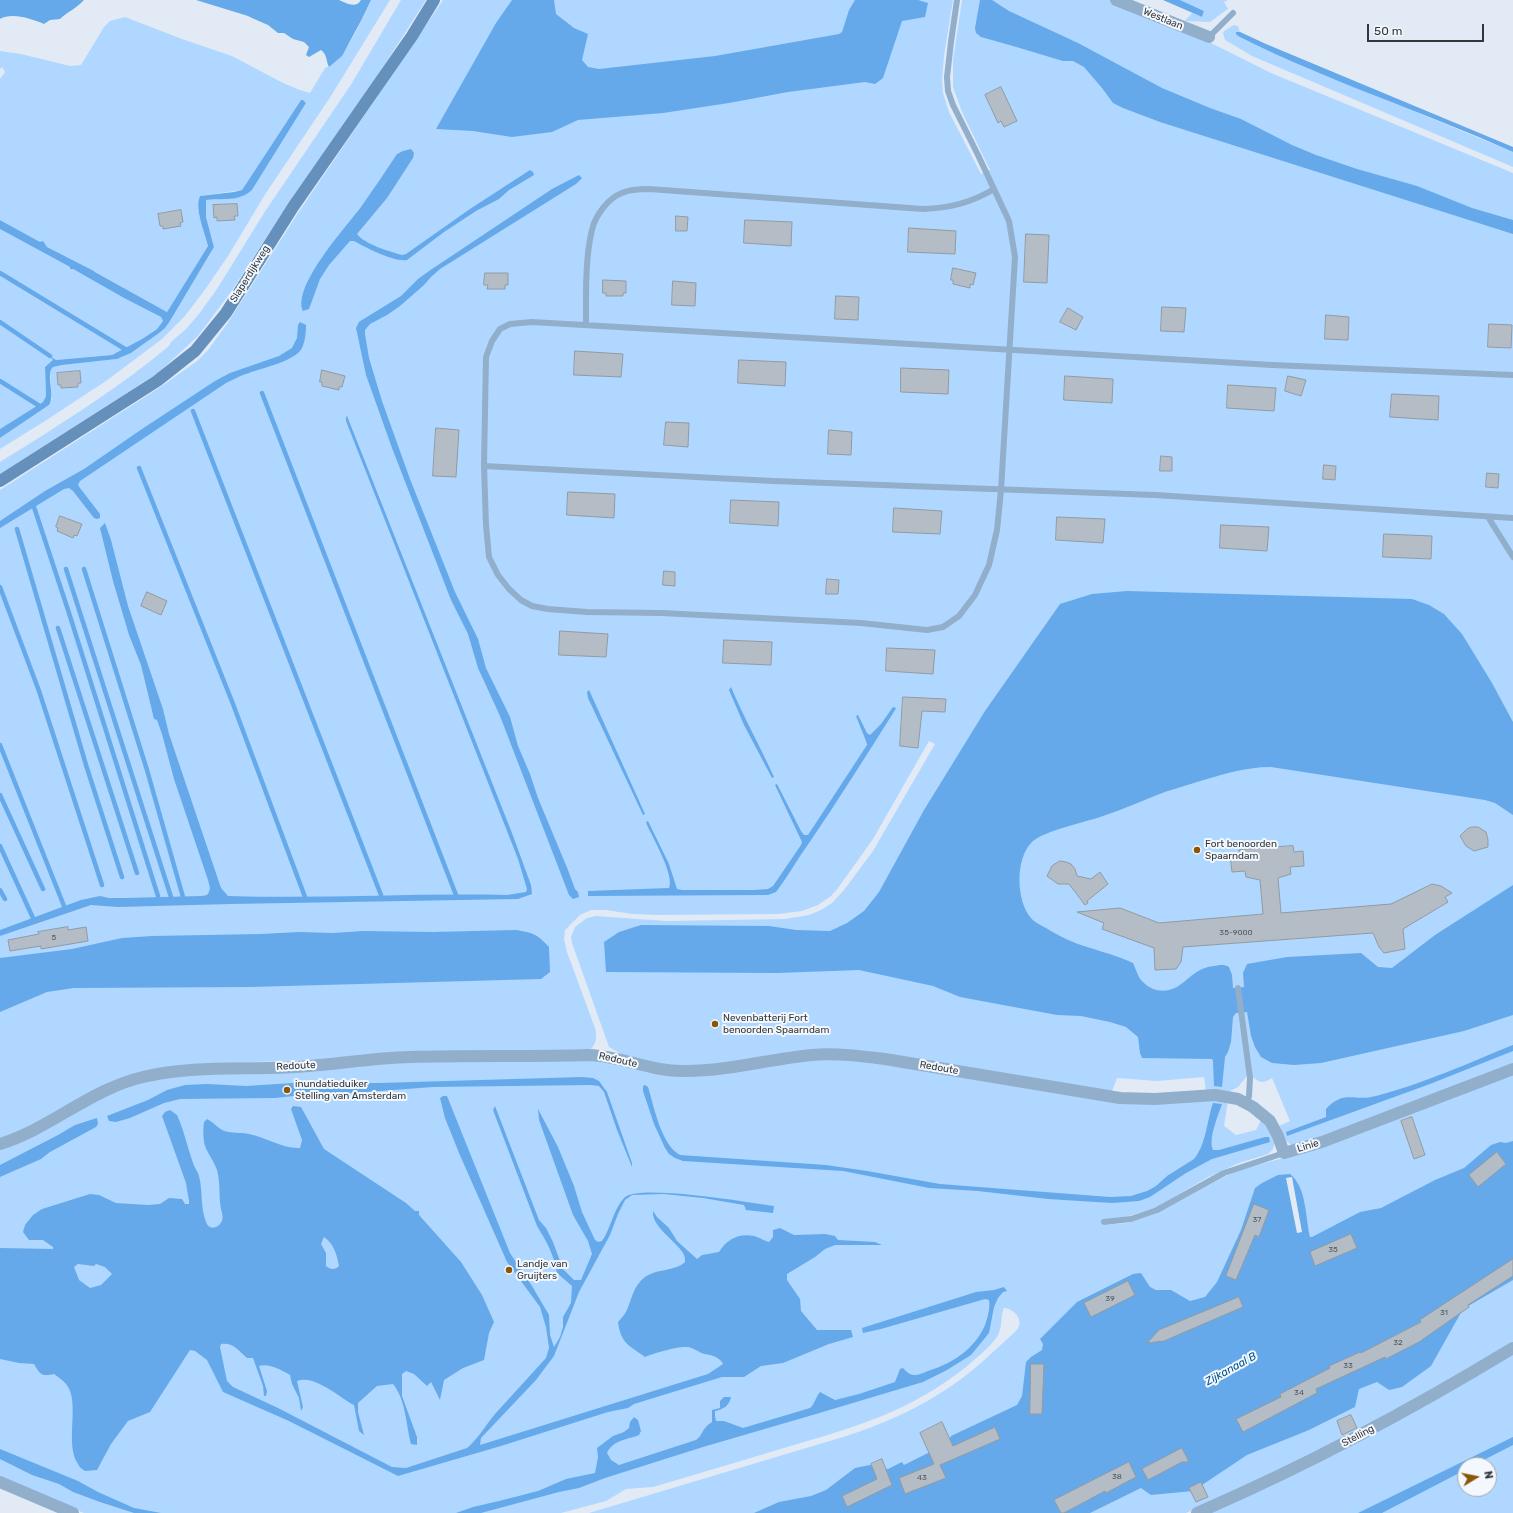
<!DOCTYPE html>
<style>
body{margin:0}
#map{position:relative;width:1513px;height:1513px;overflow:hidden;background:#e2ebf5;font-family:Rubik,sans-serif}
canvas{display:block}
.north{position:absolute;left:1457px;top:1457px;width:40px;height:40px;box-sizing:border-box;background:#f3f8fe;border:1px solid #a6abb0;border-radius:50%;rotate:80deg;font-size:11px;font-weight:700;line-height:16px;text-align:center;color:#33373a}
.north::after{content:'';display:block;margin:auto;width:14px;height:18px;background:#8b5704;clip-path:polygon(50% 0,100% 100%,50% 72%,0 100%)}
.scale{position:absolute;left:1367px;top:24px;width:117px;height:18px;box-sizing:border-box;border:2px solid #33373a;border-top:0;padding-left:5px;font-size:12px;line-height:14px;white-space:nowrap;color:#33373a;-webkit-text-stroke:3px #f3f8fe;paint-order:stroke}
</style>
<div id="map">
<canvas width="1513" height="1513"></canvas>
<div class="north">N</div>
<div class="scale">50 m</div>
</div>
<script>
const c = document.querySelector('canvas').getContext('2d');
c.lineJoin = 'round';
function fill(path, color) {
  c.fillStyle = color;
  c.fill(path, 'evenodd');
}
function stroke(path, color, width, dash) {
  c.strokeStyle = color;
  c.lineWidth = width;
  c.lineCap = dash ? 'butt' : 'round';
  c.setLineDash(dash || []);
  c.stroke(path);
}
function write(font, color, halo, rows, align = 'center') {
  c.font = font + ' Rubik,sans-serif';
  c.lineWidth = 4;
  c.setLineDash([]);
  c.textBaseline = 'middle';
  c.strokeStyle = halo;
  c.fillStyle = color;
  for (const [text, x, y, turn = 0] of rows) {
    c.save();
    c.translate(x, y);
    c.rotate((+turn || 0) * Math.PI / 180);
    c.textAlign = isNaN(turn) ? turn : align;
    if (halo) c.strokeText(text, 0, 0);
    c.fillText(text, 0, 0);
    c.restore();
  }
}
fill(new Path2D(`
 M371 0H390L331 96 266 193 228 256 204 291 184 317 162 339 106 381 45 421 0 449V438L49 405 52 399 50 373 53 367 62 365 117 359 131 353 148 341 170 321 214 247 206 217V200C223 198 237 201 252 190L306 103 303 100H301L242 190 200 196C194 208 205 233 208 246L167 312 92 270 47 247 43 242H40L0 220V79L5 72 2 67 0 69V51L21 54 70 66 81 65 104 27 110 21 125 17 182 39 232 56 283 83 300 90 310 93 325 68C344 62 363 18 371 0Z
 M401 0H426L374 81 288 204 233 289 198 336 158 373 0 474V462C58 426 116 390 169 346L171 342 186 329 199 314 217 289 264 213 352 83Z
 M443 0H953L944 56 942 81 943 93 949 112 981 174 990 170 962 112 953 87V60L962 0H1111L1207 41 1271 73 1513 173V1064L1321 1138 1291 1145 1283 1138 1279 1126 1290 1121 1272 1078C1270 1079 1266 1082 1263 1082 1258 1083 1255 1076 1247 1076L1238 1087 1230 1091V1093L1206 1091 1204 1077 1157 1081 1117 1078 1111 1094 871 1053 676 1067 625 1056 609 1047 572 943 571 937 575 927 587 918 596 916 666 921 785 919 809 915 821 910 832 903 844 890 873 851 935 744 929 741 873 839 838 888 831 896 818 905 802 911 779 914 660 915 632 914 606 910H591L580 915 565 930 564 939 567 952 595 1028C597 1037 597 1044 589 1051L253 1062 167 1067 57 1113 0 1140V490L162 386 197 361 208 350 227 324 298 213Z
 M1180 0H1228L1224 2 1228 9 1210 22 1185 21 1192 13 1202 17 1204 11Z
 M1234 25 1238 26 1240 32 1236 34 1316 71 1513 152V167L1252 56 1225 40 1223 33 1224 31Z
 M0 229 70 267V269H73L124 298 161 317 163 321 157 329 142 339 112 355 56 360 53 358V361L45 367 46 396 43 402 0 429Z
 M842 1058 1031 1087 1228 1101 1224 1126 1236 1135 1256 1130 1262 1118 1275 1141 1273 1149 1268 1154 1239 1163 1208 1177 1157 1207 1129 1216 1103 1220 1101 1221 1103 1225 1128 1223 1159 1212 1222 1178 1239 1170 1294 1155 1513 1073V1343L1389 1415 1220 1498 1186 1513H589L843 1437C882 1425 919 1408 953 1385 976 1369 996 1349 1016 1331 1025 1321 1015 1309 1004 1308 1000 1316 1003 1326 998 1335 991 1347 977 1357 966 1367 910 1412 852 1428 784 1448 741 1461 697 1474 653 1487L626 1489 606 1501 561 1513H84L0 1477V1148L99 1098 150 1078 375 1062 599 1060 634 1067 768 1065Z
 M1513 1354V1513H1205ZM1465 1465H1489V1489H1465Z`), '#b0d7ff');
fill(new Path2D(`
 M0 0H84C77 8 67 12 60 19L50 20 44 24C32 19 12 12 0 19Z
 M196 0H339C346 3 356 9 361 0H371L362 19 342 56 329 67C326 61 327 54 321 50L309 57 306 55 309 47 304 42 293 39 284 33H278L268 25 252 18 248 16Z
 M512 0H554L556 14 574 28 588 34 582 60 588 67 599 69 715 56 839 34 842 32 849 10 855 0H918L928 3 925 17 902 21 883 78 875 84 865 82 788 92 729 103 663 113 578 120 552 132 512 137 473 131 436 129 496 23Z
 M980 0H992L1009 11 1078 43 1162 88 1210 108 1241 119 1292 145 1316 155 1357 169 1417 186 1472 208 1513 220V234L1160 122 1123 108 1113 103 1102 88 1084 67 1073 61H1063L1013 46 981 37 976 33 975 28Z
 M1163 0H1180L1204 11 1202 17Z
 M1236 32H1240L1266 44 1513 147V152C1422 111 1327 81 1238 36L1236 34Z
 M301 100H303L306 103 252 190C239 202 222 198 206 200V217L214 247 170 321 165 328 159 333 131 353 117 359 62 365 53 367C45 375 56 395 49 405L0 438V429L43 402 46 396 45 367 53 360 50 356 56 360 112 355 142 339 157 329 163 321 161 317 124 298 73 269H70V267L0 229V220L40 242 43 241 47 247 94 271 95 272 167 312 208 246C205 233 194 208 200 196L234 192 242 190Z
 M411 149 414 153 413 158 387 198 357 234C364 244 391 252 402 255L406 254 470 209 530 170 533 172 534 175 509 190 499 199 476 211 444 232 407 260C393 262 367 248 354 241H350L329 265 320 279 309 309 303 311C292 286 346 227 361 207 373 190 385 172 397 154L403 151Z
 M579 175 582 178 576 184 440 269 431 277 424 285 400 306 387 315 370 324 365 330V334L369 358 382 401 410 479 455 592 478 639 486 668 510 717 518 746 530 774 538 798 568 870 575 889 578 892 579 897 573 899 569 895 500 716 478 668 468 634 451 600 392 448 366 375 356 328 359 322 362 320 401 296 418 279 429 271 552 189Z
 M300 322 306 325C306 333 305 345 300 351 289 363 261 368 246 374 239 376 233 380 226 383L80 481 78 485 80 488 100 514V518L97 519 94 518 73 491 69 488 64 489 0 528V521L45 491 84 469 142 429 215 381 230 373 279 356 292 348 297 338 298 325Z
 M347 416 512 833 531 885 532 894 518 899 231 904 118 907 91 905 0 936V930L81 900 100 896 109 898H125L202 896 207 895 209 892 210 888 208 880 174 779 162 734 157 720 154 719 141 665 129 635 113 581 100 528 105 523 111 540 128 606 163 709 169 734 221 888 228 896C321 899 414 893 507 895L526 892 527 889 518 859 346 421V417Z
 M1127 591 1412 599 1429 605 1444 614 1462 634 1492 683 1513 722V815L1495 803 1485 800 1271 767C1244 767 1220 775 1194 783 1182 787 1169 790 1157 795 1139 802 1121 810 1103 816 1086 822 1043 831 1032 842 1015 858 1016 901 1031 918 1035 923 1041 925 1046 928 1059 936 1073 943 1087 947 1103 952 1118 956 1133 963 1136 969 1138 978 1143 982 1152 992 1166 993 1177 987 1191 978 1196 968 1214 966 1220 965 1224 964 1229 967L1232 975 1233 988 1244 987 1243 973 1247 964 1287 957 1361 953 1378 967 1392 968 1435 935 1513 885V1015L1464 1031 1321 1063 1294 1065 1272 1063 1261 1057 1255 1047 1251 1036 1247 1012 1236 1013 1233 1017 1231 1042 1228 1052 1225 1057 1222 1087 1214 1086 1213 1061 1212 1059 1142 1058 1140 1053 1138 1037 1126 1027 1110 1022 1081 1016 1057 1015 960 997 933 986 859 970 777 973 606 972 604 942 619 932 641 925 769 926 796 930 830 931 847 923 864 911 879 892 924 810 985 711 1060 604 1092 594Z
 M731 687C744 718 760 746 774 777L772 778 744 725 729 690Z
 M589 690 590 692 645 814 643 815 588 698 587 692Z
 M893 707 896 708 895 710C866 756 837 802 807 846 796 861 787 878 776 892L768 895 588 896V891L669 888C675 876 653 838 647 825L646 822 648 821 669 864 677 889 682 890H754L768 889 773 886 801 845 802 842 775 785 777 784 801 831 804 835H808L867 745 866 741 856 716 858 715 867 733 870 735 881 724Z
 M516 930C533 933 536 933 549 947L550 972 541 979 250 987 74 988 47 992 0 1012V958L72 949 122 938 152 936 261 934 299 932 333 933 363 931 433 932Z
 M1513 1045V1051L1430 1084 1287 1136 1286 1132 1326 1117V1109C1344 1089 1354 1102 1376 1096 1423 1084 1468 1063 1513 1045Z
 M582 1077 593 1078 599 1081 607 1092 632 1163V1167L617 1130 604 1092 599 1086 591 1085 433 1087 367 1092 303 1095 275 1098 180 1099 164 1103 130 1118 116 1122 109 1121 107 1116 148 1100 167 1090 185 1085 207 1084 246 1086 324 1081 349 1083H380Z
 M645 1085 648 1087C654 1106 661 1145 680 1155L826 1165 867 1171 940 1184 1110 1197 1131 1196 1147 1191 1156 1186 1167 1176 1194 1159C1206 1145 1207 1120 1213 1103L1222 1104C1218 1116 1208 1139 1213 1150H1219L1265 1137H1269L1270 1142 1212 1159 1186 1173 1150 1197 1139 1201 1112 1203 1048 1199 978 1191 929 1188 843 1171 683 1161 675 1158 669 1154 665 1148 654 1124 643 1091V1086Z
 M443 1096H447L510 1253 532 1286 549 1315 550 1335 554 1347 560 1337 563 1327V1317L571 1303 572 1286 557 1273C554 1255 547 1242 537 1226L493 1110 495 1106 539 1220 546 1228 553 1242 563 1269 574 1280H581L592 1254 588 1241 573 1215 539 1120 538 1109 558 1147 574 1186 582 1212 595 1240 598 1242 602 1241C611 1228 613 1210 624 1198 636 1183 752 1203 774 1206L773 1213 746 1210 744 1205 703 1198 664 1194 632 1195 625 1200 618 1214 610 1235 579 1292 554 1356 536 1380 481 1438 480 1445 708 1374 723 1364C720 1357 711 1355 705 1354 699 1353 693 1347 687 1347 678 1346 654 1353 645 1357 629 1345 621 1344 618 1322 621 1319 624 1315 626 1312 632 1299 633 1286 645 1277 658 1268 674 1272 685 1262 685 1259 685 1256 683 1253 676 1241 651 1226 653 1211L657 1217 669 1228 677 1241 697 1259 702 1255 719 1252C727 1239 739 1233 754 1236 759 1237 764 1241 769 1242L773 1237V1230L780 1228 794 1235 825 1234 835 1236 838 1240 875 1242 882 1245H835L825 1249 815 1257 787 1274V1280L800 1299 801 1311 817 1330H851L853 1337 829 1344 783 1363 761 1366 744 1377H722L634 1404 628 1408 608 1412 501 1446 398 1476 289 1421 223 1392 207 1360 195 1351 190 1350 150 1412 128 1421 111 1444 97 1470 85 1471C82 1469 79 1467 78 1464 64 1444 81 1401 66 1384 63 1380 58 1377 54 1374 41 1377 40 1374 34 1364L19 1363 0 1359V1248L53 1249V1247L43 1240H29L23 1232 25 1225 33 1215 42 1209 90 1194 99 1195 116 1203 148 1205 160 1204 169 1198 182 1199 185 1204H189V1201L186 1183 162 1116 165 1112 170 1110 177 1115 180 1122C185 1135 188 1149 193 1163 194 1167 198 1172 199 1176 203 1191 200 1207 206 1222 210 1234 226 1225 222 1213 218 1199 221 1184 217 1170 214 1161 208 1154 205 1146 203 1139 203 1129 204 1122L207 1119C213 1122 217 1127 222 1130 231 1134 241 1132 249 1134 266 1137 282 1149 300 1148L302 1140 291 1109 293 1106 301 1107 324 1149 406 1203 415 1211H419V1215L461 1262 482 1295 494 1322 489 1333 484 1360 463 1368 444 1380 440 1400 431 1382 427 1386 414 1374 406 1371 402 1374V1396L417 1437V1445L411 1444C406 1425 406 1400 393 1384L377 1386 358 1403V1412L364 1435 359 1431 354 1405C339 1397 314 1374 297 1381L303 1407 301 1411 299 1398 292 1384 290 1375C281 1370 269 1363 259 1366L267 1391 266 1396H264L263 1386 253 1358H247C239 1351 233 1342 221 1344L220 1347 227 1381 233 1387 278 1408 392 1467 406 1468 467 1448C477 1440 486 1425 495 1414 512 1395 529 1377 546 1358L549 1348 546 1327 540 1307 507 1262 459 1153 445 1118 440 1098ZM324 1237C334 1244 337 1255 339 1266 335 1270 331 1270 326 1266V1253L321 1244ZM78 1264 94 1266 96 1264 105 1267 112 1274 101 1285 90 1288 79 1280 74 1267Z
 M97 1118 98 1124 96 1127 50 1152 41 1159 0 1177V1165L58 1135 75 1125Z
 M1513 1141V1280L1463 1309 1431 1366 1402 1387 1389 1390 1377 1382 1359 1389 1355 1407 1309 1430 1247 1455 1193 1491 1151 1495 1141 1488 1090 1513H754L779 1502 811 1496 826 1490 855 1468 870 1465 888 1469 902 1462 904 1465 948 1443 951 1436 1017 1405 1022 1396 1026 1362 1031 1357 1042 1350 1043 1344 1040 1339 1077 1302 1133 1274 1141 1273 1150 1287 1156 1290H1171L1190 1301 1205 1297 1217 1282 1241 1230 1255 1188 1262 1183 1278 1175 1290 1174C1307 1188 1305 1216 1310 1237H1312L1360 1212 1381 1208 1435 1180 1464 1168 1491 1145 1500 1142 1506 1143Z
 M1004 1287 1007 1291 1003 1292 998 1298 994 1307 989 1333 971 1355 947 1370 923 1382 816 1414 703 1447 605 1478 579 1488 559 1492 481 1513H456L473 1507 499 1501 538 1491 566 1479 595 1473 598 1457 597 1448 613 1436 624 1432 629 1428 630 1422 634 1417 638 1420 641 1431 639 1435C626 1440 613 1440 607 1453L611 1460 619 1465 696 1440C704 1434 701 1429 712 1422V1410L720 1408V1401L724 1397H731C729 1406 724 1409 715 1411V1416L716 1421H724L743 1428 810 1408C815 1404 815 1398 820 1392L835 1400 859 1394 895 1382 900 1369 903 1368C905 1370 908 1373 910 1374 915 1377 923 1373 928 1371 955 1363 982 1344 988 1315 989 1310 990 1305 989 1300L985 1299 881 1329 863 1333 862 1328 976 1292 994 1290Z
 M1513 1437V1445L1474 1465H1465V1470L1382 1513H1358Z
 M0 1449 78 1481 98 1492 134 1508 161 1513H134L100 1502 73 1492 59 1484 32 1475 0 1459Z`), '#65a9ea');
fill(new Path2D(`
 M1292 1177 1302 1232 1297 1233 1286 1178Z`), '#e2ebf5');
stroke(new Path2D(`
 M0 273 125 349
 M0 322 50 356
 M0 381 38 405
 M262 393 456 895
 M193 411 381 895
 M139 468 233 704 305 897
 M34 507 69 613 158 896
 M17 529 86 765 122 877
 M66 569 171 897
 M84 569 147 770 183 897
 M0 587 39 691 102 885
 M58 628 137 873
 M0 745 64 906
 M0 795 43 889
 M0 846 33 918
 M0 890 5 899`), '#65a9ea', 4.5);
const building = new Path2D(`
 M1001 87 1017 121 1004 127 1001 121 998 123 985 95Z
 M237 204 238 216H234L235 220 217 221V217L214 218 213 205Z
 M181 210 183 222 180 223 181 226 163 229V226H160L158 214Z
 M676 216 688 217 687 231H676Z
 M745 220 792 222 791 246 744 243Z
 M909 228 956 231 955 254 908 252Z
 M1026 234 1049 235 1047 283 1024 282Z
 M953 268 976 273 973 285 970 284V288L953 284V280H951Z
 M485 273H508V285H505V289H487L488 285H484Z
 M603 280 626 281V293H623V296H606V293H603Z
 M673 281 696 283 695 306 672 305Z
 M836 296 859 297 858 320 835 319Z
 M1162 307 1186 308 1184 332 1161 331Z
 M1068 308 1083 317 1076 330 1060 322Z
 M1326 315 1349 317 1348 340 1325 339Z
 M1489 324 1512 325 1511 348 1488 347Z
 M575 351 623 354 621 377 574 375Z
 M739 360 786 362 785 386 738 383Z
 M901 368 949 370 948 394 901 392Z
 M322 370 345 376 342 387H339V390L322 386V382H320Z
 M80 371 81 383H78V387L61 388V385H58L57 373Z
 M1065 376 1113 379 1112 403 1064 400Z
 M1288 376 1306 380 1301 396 1285 391Z
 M1228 385 1276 388 1274 411 1227 408Z
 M1392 394 1439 396 1438 420 1390 417Z
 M666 422 689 423 688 447 664 445Z
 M436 428 459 430 456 477 433 476Z
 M829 430 852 432 851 455 828 454Z
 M1161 456 1172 457V471H1160Z
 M1324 465 1336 466 1335 480 1323 479Z
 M1487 473 1499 474 1498 488 1486 487Z
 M568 492 615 494 614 518 567 515Z
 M731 500 779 502 778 526 730 523Z
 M894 508 942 511 940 534 893 532Z
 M60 516 82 524 77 536 74 535 73 538 57 531 58 528 56 527Z
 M1057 517 1105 519 1103 543 1056 540Z
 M1221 525 1269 527 1267 551 1220 548Z
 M1384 534 1432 536 1431 559 1383 557Z
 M664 571 675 572V586L663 585Z
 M827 579 839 580 838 594H826Z
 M147 592 167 601 161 615 141 606Z
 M560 631 608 634 606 657 559 655Z
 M724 640 772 642 771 665 723 663Z
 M887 648 935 650 933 674 886 671Z
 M903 697 946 699 945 712 922 711 918 748 900 746Z
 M1472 827H1478L1486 832 1488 840V847L1474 851 1466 846 1460 836 1467 829Z
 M1293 846 1294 852 1303 851 1304 866 1290 867 1291 874 1278 878 1281 913 1391 904 1432 884 1441 886 1452 893 1445 897 1448 902 1403 929 1405 949 1384 953 1379 947 1373 933 1183 947 1181 962 1176 969 1155 970 1154 948 1102 929 1104 923 1077 912 1120 908 1159 923 1263 914 1260 880 1246 877 1245 871 1232 872 1230 856 1239 855V850Z
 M1060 861 1066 862 1071 864 1075 869 1077 876 1091 879 1100 872 1108 884 1087 901 1088 903 1085 905 1069 884H1058L1047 876 1052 866Z
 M68 927V930L86 927 88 941 41 949V946L10 951 8 940 39 934 38 932Z
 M1412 1117 1425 1155 1414 1159 1401 1121Z
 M1497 1152 1506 1164 1478 1187 1469 1175Z
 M1254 1204 1269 1210 1259 1237 1255 1235 1236 1280 1226 1276Z
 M1351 1234 1357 1248 1315 1266 1310 1252Z
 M1513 1259V1276L1468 1305 1469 1307 1419 1342 1386 1359 1385 1357 1316 1389 1317 1393 1243 1432 1236 1419 1281 1397 1280 1394 1330 1368 1329 1366 1360 1352 1361 1353 1421 1322 1420 1320Z
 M1128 1281 1135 1295 1091 1317 1084 1303Z
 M1239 1297 1243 1307 1164 1341 1147 1343 1159 1330Z
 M1031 1364H1044L1042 1414H1030Z
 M1351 1415 1357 1428 1342 1435 1337 1421Z
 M942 1422 953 1446 995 1427 1000 1439 940 1465 946 1478 905 1494 899 1478 934 1464 920 1433Z
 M1182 1448 1189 1462H1182L1148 1480 1142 1469Z
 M882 1459 892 1485 847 1507 842 1496 877 1479 871 1464Z
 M1129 1462 1136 1477 1106 1493 1105 1491 1064 1513H1061L1054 1500Z
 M1201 1482 1208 1497 1196 1502 1189 1488Z`);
fill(building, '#b4bdc6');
stroke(building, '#929ba3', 1);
stroke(new Path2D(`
 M957 0 951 42 947 77 948 91 953 105 978 155 1009 221 1015 257 1001 490 997 530 989 565 975 595 959 616 943 627 927 630 861 623 661 613 587 612 548 609 532 606 521 600 509 589 498 575 489 557 486 525 484 466 486 357 492 341 500 329 510 324 532 322 1272 365 1513 375
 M1209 37 1233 13
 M586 325C586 297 585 257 592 230 595 216 608 198 622 193 630 189 640 189 649 189L923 209C949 208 971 203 994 189
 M484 466 773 481 1155 495 1513 518
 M1488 517 1513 557
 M1238 988 1250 1078 1249 1096 1247 1103
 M1104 1222 1131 1219 1157 1210 1224 1173 1284 1153`), '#91aecb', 6);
stroke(new Path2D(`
 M1116 0 1209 37
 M0 1144C51 1128 91 1089 143 1077 192 1065 244 1070 295 1067 333 1065 371 1058 410 1057 470 1055 530 1057 589 1055 622 1056 652 1072 685 1071 728 1071 770 1059 812 1055 837 1053 861 1056 885 1059L1120 1098 1155 1099 1215 1095 1238 1099 1253 1107 1270 1121 1278 1136 1284 1153 1322 1142 1513 1069
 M0 1482 73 1513
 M1197 1513C1306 1466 1411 1410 1513 1348`), '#91aecb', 12);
stroke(new Path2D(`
 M0 481 157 381 195 351 226 313 293 207 412 36 434 0`), '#6490bb', 12);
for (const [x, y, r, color] of [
 [1197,850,4,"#8b5704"],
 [715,1024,4,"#8b5704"],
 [287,1090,4,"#8b5704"],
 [509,1270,4,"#8b5704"]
]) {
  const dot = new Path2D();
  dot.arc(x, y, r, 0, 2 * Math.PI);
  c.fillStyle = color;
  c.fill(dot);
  stroke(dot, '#f3f8fe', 1.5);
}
write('8px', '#53585d', null, [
 ["35-9000",1236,933],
 ["5",54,938],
 ["37",1257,1220],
 ["35",1333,1250],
 ["39",1110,1299],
 ["31",1444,1313],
 ["32",1398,1343],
 ["33",1348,1366],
 ["34",1299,1393],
 ["38",1117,1477],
 ["43",922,1478]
]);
write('10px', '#33373a', '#f3f8fe', [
 ["Westlaan",1163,19,22],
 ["Slaperdijkweg",250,274,-58],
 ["Redoute",618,1060,13],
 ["Redoute",296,1066,-3],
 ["Redoute",939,1068,10],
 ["Linie",1308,1146,-17],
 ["Stelling",1358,1436,-28]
]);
write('10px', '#33373a', '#f3f8fe', [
 ["Fort benoorden",1205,844],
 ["Spaarndam",1205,856],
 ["Nevenbatterij Fort",723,1018],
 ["benoorden Spaarndam",723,1030],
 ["inundatieduiker",295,1084],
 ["Stelling van Amsterdam",295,1096],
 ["Landje van",517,1264],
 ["Gruijters",517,1276]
], 'left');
write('italic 11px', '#00528d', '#f3f8fe', [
 ["Zijkanaal B",1231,1369,-29]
]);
</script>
